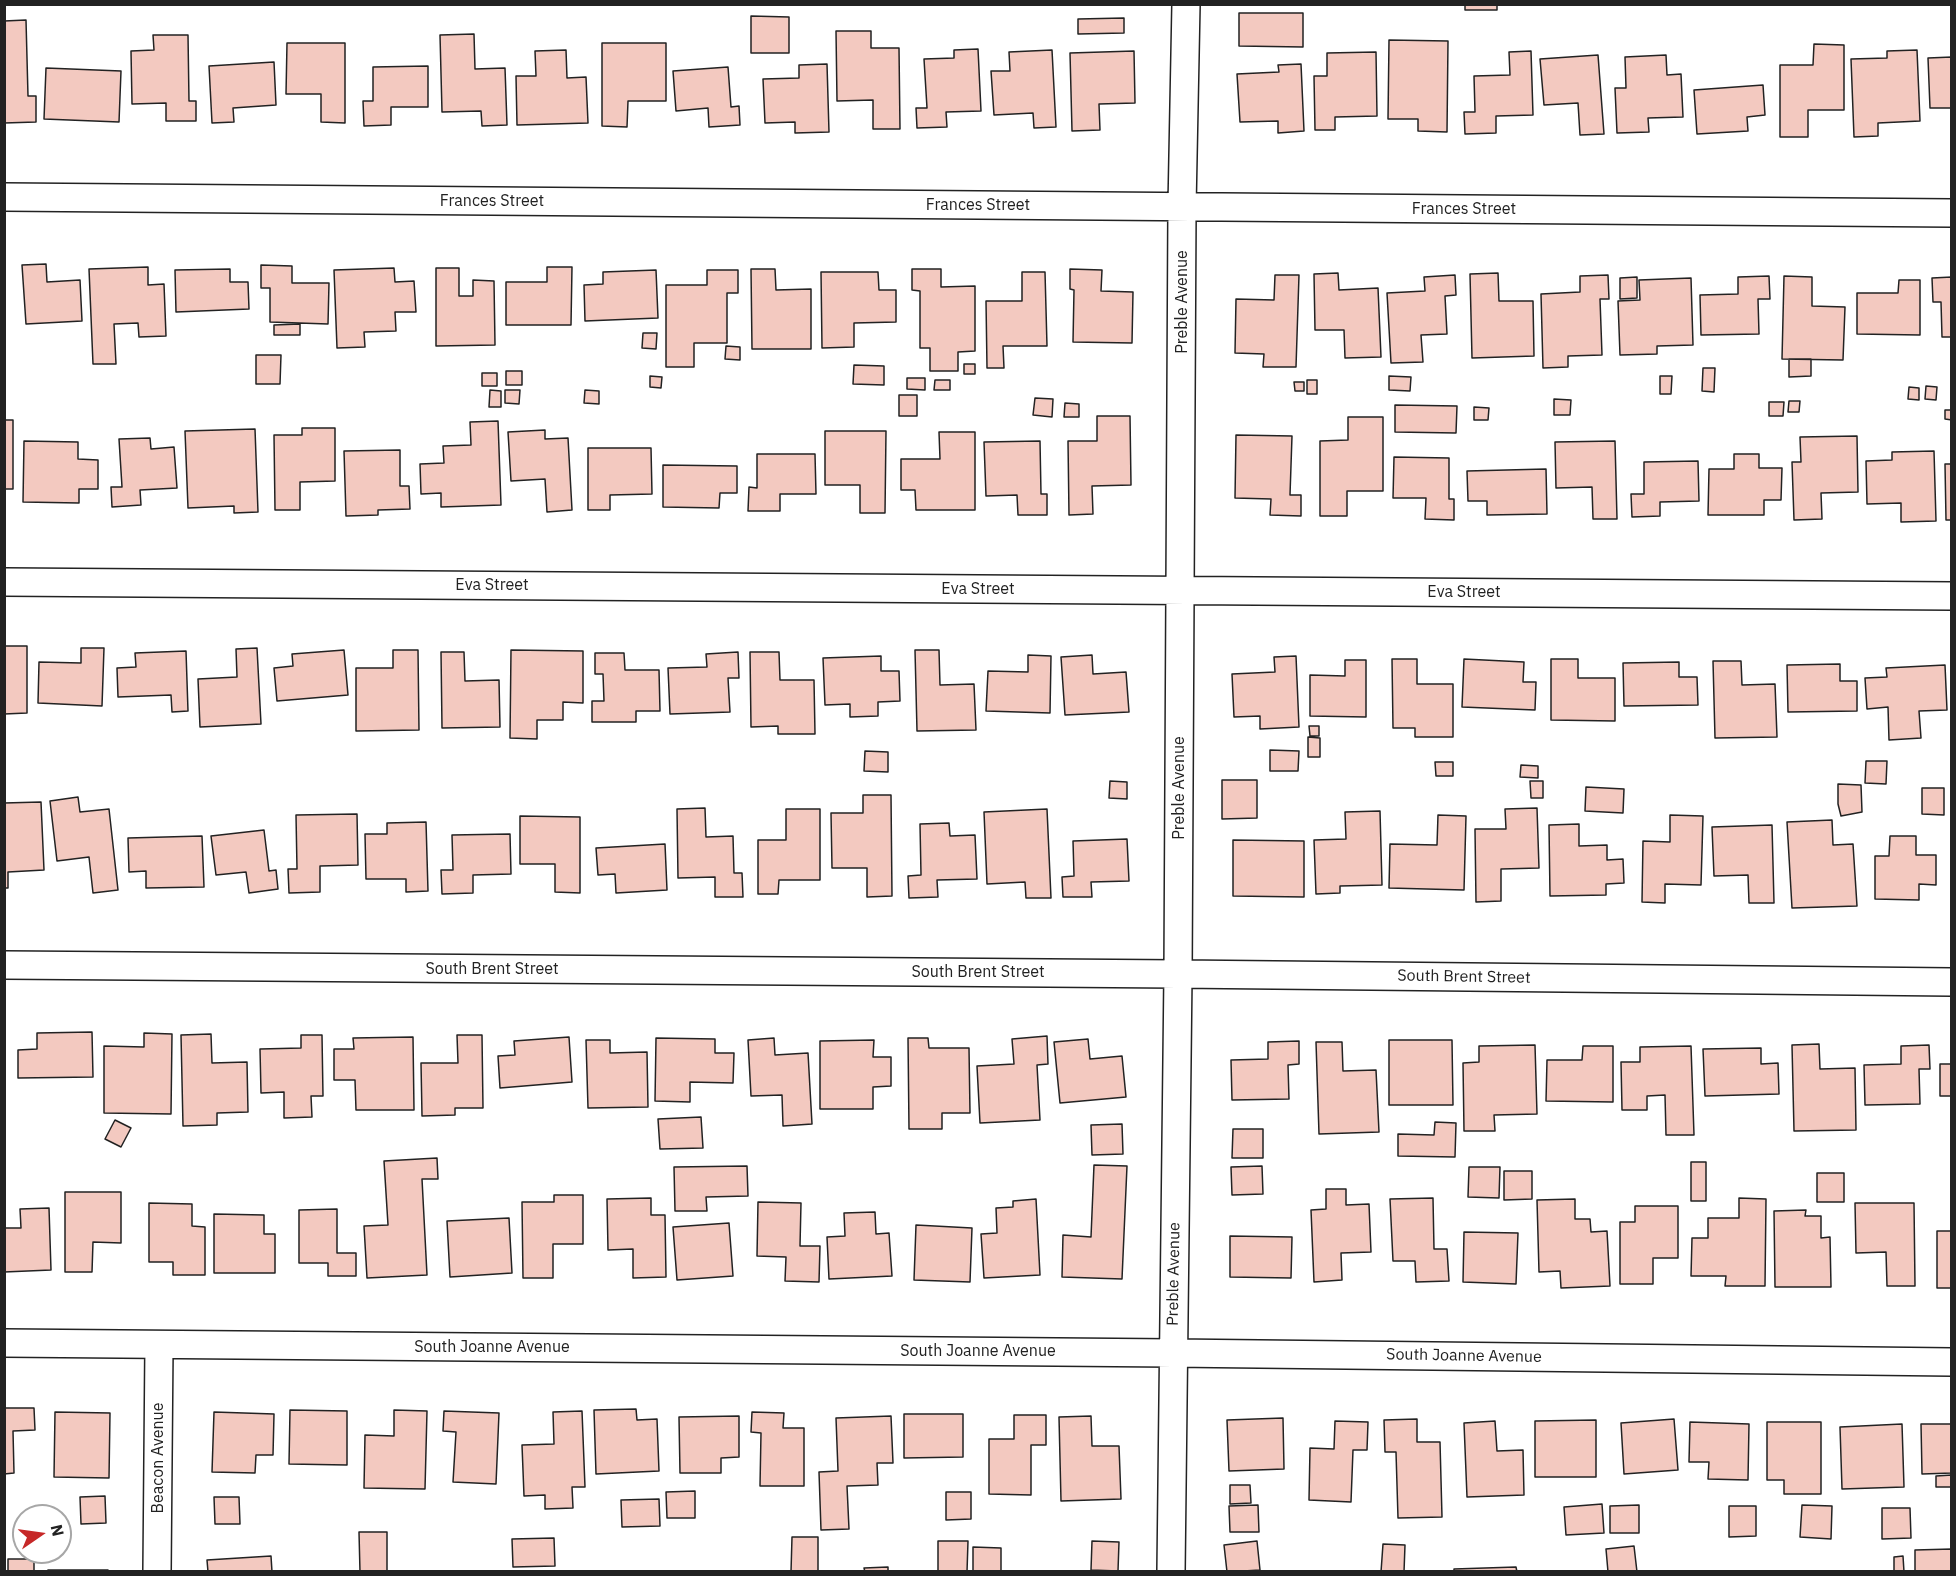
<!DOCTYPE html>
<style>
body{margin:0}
#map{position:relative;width:1956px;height:1576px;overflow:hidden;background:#fff;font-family:"IBM Plex Sans",sans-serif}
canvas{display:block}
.frame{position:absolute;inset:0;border:6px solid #222;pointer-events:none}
.north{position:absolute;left:12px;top:1504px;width:60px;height:60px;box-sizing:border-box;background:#fff;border:2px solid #a7a7a7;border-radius:50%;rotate:77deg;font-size:16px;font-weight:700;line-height:24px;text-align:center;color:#222}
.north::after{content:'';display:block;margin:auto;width:21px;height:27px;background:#c62828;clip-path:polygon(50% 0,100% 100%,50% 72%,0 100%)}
</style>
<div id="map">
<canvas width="1956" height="1576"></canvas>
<div class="frame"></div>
<div class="north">N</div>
</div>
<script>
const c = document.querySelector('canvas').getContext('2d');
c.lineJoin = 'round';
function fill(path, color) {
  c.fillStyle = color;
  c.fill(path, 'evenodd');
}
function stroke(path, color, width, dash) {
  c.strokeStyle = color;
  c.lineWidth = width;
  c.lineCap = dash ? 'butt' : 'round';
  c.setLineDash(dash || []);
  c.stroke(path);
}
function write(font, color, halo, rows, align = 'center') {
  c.font = font + ' "IBM Plex Sans",sans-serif';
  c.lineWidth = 4.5;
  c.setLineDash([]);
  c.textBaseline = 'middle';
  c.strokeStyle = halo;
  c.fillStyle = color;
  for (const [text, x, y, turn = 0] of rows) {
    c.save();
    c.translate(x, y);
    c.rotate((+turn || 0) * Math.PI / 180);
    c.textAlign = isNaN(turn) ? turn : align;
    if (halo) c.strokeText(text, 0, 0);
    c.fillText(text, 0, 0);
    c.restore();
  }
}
const building = new Path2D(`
 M1465 4H1497V10H1465Z
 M1239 13H1303V47L1239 46Z
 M751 16 789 17V53H751Z
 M1124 18V33L1078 34V19Z
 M26 20 28 96H36V122L4 123V21Z
 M836 31H871V48H899L900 129H873V100L837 101Z
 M474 34 475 69 505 68 507 125 482 126 481 111 442 112 440 35Z
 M153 35H188L189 101H196V121H166V103L132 104 131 51 154 50Z
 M1389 40 1448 41 1447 132 1418 131V119H1388Z
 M287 43H345V123L321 122V94H286Z
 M602 43H666V101H628L627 127 602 126Z
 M1814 44 1844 45V110H1808V137H1780V65H1813Z
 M978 49 981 111 946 112 947 127 917 128 916 108H927L924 59 954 58V50Z
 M566 50 567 78 586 77 588 123 517 125 516 76H536L535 51Z
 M1052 50 1056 127 1034 128 1033 113 994 115 991 71H1010L1009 52Z
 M1917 50 1920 121 1878 123V136L1854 137 1851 59 1887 58V51Z
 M1134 51 1135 103 1099 104 1100 130 1072 131 1070 53Z
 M1531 51 1533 115 1496 116V133L1465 134 1464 112H1475L1474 76 1510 75 1509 52Z
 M1376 52 1377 116 1335 117V130H1315L1314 76H1327V53Z
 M1598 55 1604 134 1580 135 1578 103 1544 105 1540 59Z
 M1666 55 1667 75 1681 74 1683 117 1648 118 1649 132 1617 133 1615 88H1626L1625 57Z
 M1952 57V108H1930L1928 58Z
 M274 62 276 105 233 108 234 122 212 123 209 66Z
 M827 64 829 132 795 133V122L765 123 763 79 799 78V65Z
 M1301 64 1304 131 1278 133V121L1240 122 1237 74 1279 72 1278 65Z
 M428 66V107H391V125L364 126 363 101H373V67Z
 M728 67 731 107 739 106 740 125 709 127 708 108 676 111 673 71Z
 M46 68 121 71 119 122 44 119Z
 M1763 85 1765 115 1747 117 1748 131 1697 134 1694 90Z
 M46 264 47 282 80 280 82 321 26 324 22 265Z
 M261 265 292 266V283H329L328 324 270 322V288H261Z
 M148 267V285L164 284 166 336 139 337 138 323 114 324 116 364H93L89 269Z
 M547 267H572L571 325H506V282H547Z
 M394 268 395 282 414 281 416 312H395L396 331 364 332 365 347 337 348 334 270Z
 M436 268H459V296H473V280L494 281 495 345 436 346Z
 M230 269V282H248L249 309 176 312 175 270Z
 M751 269H775L776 290 811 289V349H752Z
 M912 269H941V287L975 286V351L958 352V371H930V348H920V291L912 290Z
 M1070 269 1102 270 1101 291 1133 292 1132 343 1073 342 1074 290 1070 289Z
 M656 270 658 318 585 321 584 285 603 284V272Z
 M707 270H738V293H727V343H694V367H666V285H707Z
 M821 272H878L879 290H896V322L854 323V347L822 348Z
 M1022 272H1045L1047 346H1003L1004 368H987L986 301H1022Z
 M1338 273 1339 290 1378 288 1381 357 1345 358 1344 330H1315L1314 274Z
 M1498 273 1499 301H1533L1534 356 1472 358 1470 274Z
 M1275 275H1299L1296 367H1263L1264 354 1235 353 1236 299 1274 300Z
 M1455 275 1456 295 1445 296 1447 334 1421 335 1423 362 1391 363 1387 293 1425 291 1424 277Z
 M1608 275 1609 299H1600L1602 355 1568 356V367L1543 368 1541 294 1580 292V276Z
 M1769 276 1770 299H1758L1759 334 1701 335 1700 295 1738 294V277Z
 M1784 276 1812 277V306L1845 307 1843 360 1782 359Z
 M1637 277V298L1620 299V278Z
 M1952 277V337H1942L1941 302H1933L1932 278Z
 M1691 278 1693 345 1657 346V354L1620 355 1618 301 1640 300 1639 280Z
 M1899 280H1920V335L1857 334V293H1898Z
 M300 324V335H274V325Z
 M643 333H657L656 349 642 348Z
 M726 346 740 347V360L725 359Z
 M256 355H281L280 384H256Z
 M1789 359H1811V376L1789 377Z
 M964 364H975V374H964Z
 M854 365 884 366V385L853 384Z
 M1703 368H1715L1714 392 1702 391Z
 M506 371H522V385H506Z
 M482 373H497V386H482Z
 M650 376 662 377 661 388 650 387Z
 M1389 376 1411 377 1410 391 1389 390Z
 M1660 376H1672L1671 394H1660Z
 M907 378H925V390L907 389Z
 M935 380H950V390H934Z
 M1307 380H1317V394H1307Z
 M1294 382H1304V391H1295Z
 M1926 386 1937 387 1936 400 1925 399Z
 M1909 387 1919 388V400L1908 399Z
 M490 390 501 391V407H489Z
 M505 390H520L519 404 505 403Z
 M585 390 599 391V404L584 403Z
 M899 395H917V416H899Z
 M1035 398 1053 399 1052 417 1033 415Z
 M1554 399 1571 400 1570 415H1554Z
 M1789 401H1800L1799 412H1788Z
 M1769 402H1784L1783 416H1769Z
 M1065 403 1079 404V417H1064Z
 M1395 405 1457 406 1456 433 1395 432Z
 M1474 407 1489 408 1488 420H1474Z
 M1945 410H1952V420L1945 419Z
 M1097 416H1130L1131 485 1092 486 1093 514 1069 515 1068 441H1097Z
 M1348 417H1383V491H1347V516H1320V441L1348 440Z
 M4 420H13V489H4Z
 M498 421 501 505 441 507V493L421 494 420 464 444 463 443 446 471 445 470 422Z
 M302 428H335V481L300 482V510H275L274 435H302Z
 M255 429 258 512 234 513V506L188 508 185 431Z
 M545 430V439L568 438 572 510 547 512 545 479 511 481 508 432Z
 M825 431H886L885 513H860V485H825Z
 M939 432H975V510H916L915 490H901V459H940Z
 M1236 435 1292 436 1290 495H1301V516L1270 515 1271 499 1235 498Z
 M1857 436 1858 492 1821 493 1822 519 1794 520 1792 462H1801L1800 437Z
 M150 438 151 449 174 447 177 488 140 490 141 505 112 507 111 487H122L119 439Z
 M24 441 78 442V459L98 460V489H79V503L23 502Z
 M1040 441 1041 494H1047V515H1018L1017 495 986 496 984 442Z
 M1615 441 1617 519H1593L1592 487 1556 488 1555 442Z
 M588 448H651L652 494 610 495V510H588Z
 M400 450V486H409L410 509 378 510V515L346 516 344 451Z
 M1934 451 1936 521 1901 522V503L1867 504 1866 461 1892 460V452Z
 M757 454H815L816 494H780V511H748L749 487 757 488Z
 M1734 454H1759V468H1782L1781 500H1764V515H1708L1709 469H1734Z
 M1394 457 1449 458V499H1454V520L1425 519 1426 498H1393Z
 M1698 461 1699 501 1660 502V516L1632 517 1631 494H1644V462Z
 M1945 464H1952V520H1946Z
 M663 465 737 466V493H720L719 508 663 507Z
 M1546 469 1547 514 1487 515V501H1468L1467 471Z
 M4 646H27V713L4 714Z
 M81 648H104L102 706 38 703 39 662 81 663Z
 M257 648 261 724 200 727 198 679 237 677 236 649Z
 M344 650 348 695 277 701 274 668 293 666 292 654Z
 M393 650H418L419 730 356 731V668H393Z
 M511 650 583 651V703L563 702V720H537V739L510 738Z
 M915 650H939L940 685 974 684 976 730 917 731Z
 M186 651 188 711 172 712 171 695 118 697 117 668 136 667 135 653Z
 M441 652H464L465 681 499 680 500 727 442 728Z
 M738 652 739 678H728L730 712 670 714 668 668 707 667 706 654Z
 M750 652H779L780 680H814L815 734H778V726L751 727Z
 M595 653H624L625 670H659L660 711H636V722H592V701H604L603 674H595Z
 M1028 655 1051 656 1050 713 986 711 988 671 1028 672Z
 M1092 655 1093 674 1126 672 1129 712 1065 715 1061 657Z
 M881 656V671H899L900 701 878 702V716L850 717V704L825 705 823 658Z
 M1296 656 1299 727 1260 729V716L1234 717 1232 674 1275 672 1274 657Z
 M1392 659H1417V684H1453V737H1415V728H1393Z
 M1464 659 1524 662 1523 682H1536L1535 710 1462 707Z
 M1551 659H1578V678H1615V721L1551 720Z
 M1345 660H1366V717L1310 716V675L1345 676Z
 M1713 661H1741L1742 685 1775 684 1777 737 1715 738Z
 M1679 662V677H1697L1698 705 1624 706 1623 663Z
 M1840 664V681H1857V711L1788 712 1787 665Z
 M1945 665 1947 710 1919 711 1921 738 1889 740 1888 707 1867 709 1865 678 1887 677 1886 668Z
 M1309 726H1319V736H1310Z
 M1308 737 1320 738V757H1308Z
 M1270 750 1299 751 1298 771H1270Z
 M865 751 888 752V772L864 771Z
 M1866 761H1887L1886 784 1865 783Z
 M1435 762H1453V776H1436Z
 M1521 765 1538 766V778L1520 777Z
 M1222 780H1257V818L1222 819Z
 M1110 781 1127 782V799L1109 798Z
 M1530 781H1543V798H1531Z
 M1838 784 1861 785 1862 812 1841 816 1838 804Z
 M1586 787 1624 789 1623 813 1585 811Z
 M1922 788H1944V815L1922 814Z
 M863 795H891L892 896 867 897V868H832L831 813H863Z
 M78 797 80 812 109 809 118 890 93 893 89 857 57 861 50 801Z
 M41 802 44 870 8 872V888H4V803Z
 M705 808 706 837 733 836 734 873H742L743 897H715V877L678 878 677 809Z
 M1537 808 1539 868 1501 869V901L1476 902 1475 829H1506L1505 809Z
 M786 809H820V880H779L778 894H758V840H786Z
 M1047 809 1051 898H1026L1025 882 987 884 984 812Z
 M1380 811 1382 885 1340 886V893L1316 894 1314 840 1346 839 1345 812Z
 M357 814 358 865 320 866V892L289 893 288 869H297L296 815Z
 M1438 815 1466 816 1464 890 1389 888 1390 844 1437 845Z
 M1670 815 1703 816 1701 885 1665 884V903L1642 902 1643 841 1670 842Z
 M520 816 580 817V893L555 892V864H520Z
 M1832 820 1833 845 1853 844 1857 906 1792 908 1787 822Z
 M426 822 428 891 406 892V879H366L365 834H387V823Z
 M949 823 950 836 975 835 977 879 937 880 938 897 909 898 908 876 921 875 920 824Z
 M1579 824V846L1607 845V860L1623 859 1624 883 1606 884V895L1550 896 1549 825Z
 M1772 825 1774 903H1749L1748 875 1714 876 1712 827Z
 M264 830 269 871 276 870 278 889 249 893 246 872 216 875 211 836Z
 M510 834 511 874 473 875V893L442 894 441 870H453L452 835Z
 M202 836 204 887 146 888V871L129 872 128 838Z
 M1890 836H1916V855H1936V885L1919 884V900L1875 899V856H1889Z
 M1127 839 1129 881 1091 882 1092 897H1063L1062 877 1074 876 1073 841Z
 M1233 840 1304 841V897L1233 896Z
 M665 844 667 890 616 893 615 874 598 875 596 848Z
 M92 1032 93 1077 18 1078V1050L37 1049V1033Z
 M144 1033 172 1034 171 1114 104 1113V1046L144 1047Z
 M211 1034 212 1063 247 1062 248 1112 217 1113V1125L183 1126 181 1035Z
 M301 1035H322L323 1096H311L312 1117 284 1118V1092L261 1093 260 1049 301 1048Z
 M457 1035H482L483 1108H455V1115L422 1116 421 1063H458Z
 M1047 1036 1048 1064 1037 1065 1040 1120 980 1123 977 1066 1014 1064 1012 1039Z
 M413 1037 414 1110H356L355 1080H334V1049H354L353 1038Z
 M569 1037 572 1082 500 1088 498 1056 515 1055 514 1041Z
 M656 1038 715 1039V1053H734L733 1083 690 1082V1102L655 1101Z
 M774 1038 775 1055 808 1053 812 1124 783 1126 782 1095 751 1096 748 1040Z
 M908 1038H928L929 1048H969L970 1113H942V1129H909Z
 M1088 1039 1090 1059 1122 1056 1126 1097 1060 1103 1054 1042Z
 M586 1040H610V1053L647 1052 648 1107 588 1108Z
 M874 1040 873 1057H891V1086L873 1087V1109H820V1041Z
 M1389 1040H1452L1453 1105H1389Z
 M1299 1041V1064L1288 1065 1289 1099 1232 1100 1231 1060 1268 1059V1042Z
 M1316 1042H1342L1343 1071 1376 1070 1379 1132 1319 1134Z
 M1819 1044 1820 1069 1855 1068 1856 1130 1794 1131 1792 1045Z
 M1535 1045 1537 1114 1494 1115 1495 1131H1464L1463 1063 1479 1062V1046Z
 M1929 1045 1930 1069H1919L1920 1104 1865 1105 1864 1065 1901 1064V1046Z
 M1583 1046H1613V1102L1546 1101 1547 1060H1582Z
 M1691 1046 1694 1135H1666L1665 1095 1647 1096V1110H1622L1621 1062H1640V1047Z
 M1761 1048V1064L1778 1063 1779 1094 1705 1096 1703 1049Z
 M1940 1064H1952V1096H1940Z
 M701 1117 703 1148 660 1149 658 1119Z
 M115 1120 131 1128 121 1147 105 1139Z
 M1435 1122 1456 1123 1455 1157 1398 1156V1134L1434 1135Z
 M1122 1124 1123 1154 1092 1155 1091 1125Z
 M1233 1129H1263V1158H1232Z
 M437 1158 438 1179H422L427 1275 367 1278 364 1226 388 1225 384 1161Z
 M1691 1162H1706V1201H1691Z
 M1094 1165 1127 1166 1122 1279 1062 1277 1063 1235 1091 1237Z
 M747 1166 748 1196 706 1197 707 1211H675L674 1167Z
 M1262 1166 1263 1194 1232 1195 1231 1167Z
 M1469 1167H1500L1499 1198 1468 1197Z
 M1504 1171H1532V1199L1504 1200Z
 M1817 1173H1844V1202H1817Z
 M1326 1189H1346V1205L1369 1204 1371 1252 1341 1253 1342 1280 1314 1282 1311 1210 1326 1209Z
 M65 1192H121V1243L93 1242 92 1272H65Z
 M554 1195H583V1244H553V1278H523L522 1202H554Z
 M651 1198V1215H665L666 1277 633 1278V1249L608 1250 607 1199Z
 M1433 1198 1434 1249H1447L1449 1281 1416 1282 1415 1261H1393L1390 1199Z
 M1739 1198 1766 1199 1765 1286H1725L1726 1276H1691L1692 1238H1708V1218H1739Z
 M1036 1199 1040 1275 984 1278 981 1234 997 1233 996 1208 1013 1207V1201Z
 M1575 1199V1219H1590L1591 1232 1607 1231 1610 1286 1561 1288 1560 1271 1539 1272 1537 1200Z
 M758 1202 801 1203 800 1246H820L819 1282 785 1281 786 1257 757 1256Z
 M149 1203 192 1204V1226L205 1227V1275H173V1262H149Z
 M1855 1203H1914L1915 1286H1887L1886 1252 1856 1253Z
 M1635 1206H1678V1258H1653V1284H1620V1222H1635Z
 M49 1208 51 1270 4 1272V1228H21L20 1209Z
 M337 1209V1253H356V1276H328V1263H299V1210Z
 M1806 1210 1805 1216H1821V1238L1830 1237 1831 1287H1775L1774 1211Z
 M875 1212 876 1234 889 1233 892 1276 829 1279 827 1237 845 1236 844 1213Z
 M214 1214 264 1215V1234H275V1273H214Z
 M509 1218 512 1273 450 1277 447 1221Z
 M729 1223 733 1276 677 1280 673 1227Z
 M916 1225 972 1228 970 1282 914 1280Z
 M1937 1231H1952V1288H1937Z
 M1464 1232 1518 1233 1516 1284 1463 1282Z
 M1230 1236 1292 1237 1291 1278 1230 1277Z
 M5 1408H34L35 1430 13 1431 14 1473 4 1474Z
 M636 1409 637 1420 657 1419 659 1471 596 1474 594 1410Z
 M290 1410 347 1411V1465L289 1464Z
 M394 1410 427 1411 425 1489 364 1488 365 1435 394 1436Z
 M444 1411 499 1413 496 1484 453 1482 456 1432 443 1431Z
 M582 1411 585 1487H572L573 1508 545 1509V1495L524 1496 522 1445 554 1444 553 1412Z
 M55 1412 110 1413 109 1478 54 1477Z
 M214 1412 274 1414 273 1455H256L255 1473 212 1472Z
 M752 1412 784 1413 783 1428H804V1486H760L761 1433 751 1432Z
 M904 1414H963V1457L904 1458Z
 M1014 1415H1046V1445H1031V1495L989 1494V1439H1014Z
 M739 1416V1457L721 1458V1473H680L679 1417Z
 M891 1416 893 1463H877L878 1485 847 1486 849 1529 821 1530 819 1472 838 1471 836 1418Z
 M1091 1416 1092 1446H1119L1121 1499 1061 1501 1059 1417Z
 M1283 1418 1284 1469 1229 1471 1227 1420Z
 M1417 1419V1442H1440L1442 1517 1398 1518 1396 1452H1385L1384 1420Z
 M1674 1419 1678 1470 1624 1474 1621 1423Z
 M1596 1420V1477H1535V1421Z
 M1335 1421 1368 1422 1367 1450H1353L1351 1502 1309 1500 1310 1448 1334 1449Z
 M1495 1421 1497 1451 1523 1450 1524 1495 1467 1497 1464 1423Z
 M1690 1422 1749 1424 1748 1480 1708 1479 1709 1462H1689Z
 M1767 1422H1821V1494H1784V1480H1767Z
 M1902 1424 1904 1487 1842 1489 1840 1427Z
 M1921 1424H1952V1473L1922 1474Z
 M1952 1475V1487H1936V1476Z
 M1230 1485H1250L1251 1503 1230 1504Z
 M695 1491V1518H667L666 1492Z
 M946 1492H971V1519L946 1520Z
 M105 1496 106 1523 81 1524 80 1497Z
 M214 1497H239L240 1524H215Z
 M659 1499 660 1526 622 1527 621 1500Z
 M1602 1504 1604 1533 1566 1535 1564 1507Z
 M1258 1505 1259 1532H1230L1229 1506Z
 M1639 1505V1533H1610V1506Z
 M1802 1505 1832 1506 1831 1539 1800 1537Z
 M1729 1506H1756V1536L1729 1537Z
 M1882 1508H1910L1911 1538 1882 1539Z
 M359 1532H387V1572H360Z
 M792 1537H818V1572H791Z
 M554 1538 555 1566 513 1567 512 1539Z
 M938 1541H968L967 1572H938Z
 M1092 1541 1119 1542 1118 1571 1091 1570Z
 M1257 1541 1260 1570 1227 1572 1224 1545Z
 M1383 1544 1405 1545 1404 1572H1381Z
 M1634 1546 1637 1572H1608L1606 1549Z
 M973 1547 1001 1548V1572H973Z
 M1952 1549V1572H1915V1550Z
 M271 1556 272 1572H208L207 1560Z
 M1903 1556 1904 1572H1894V1557Z
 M8 1559H34V1572H8Z
 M888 1567V1572H865L864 1568Z
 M1516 1567 1517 1572H1454V1569Z
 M48 1570H108V1572H49Z`);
fill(building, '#f3c9c0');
stroke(building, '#222', 1.5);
const street = new Path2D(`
 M4 197 1952 213
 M4 582 1952 596
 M4 965 1178 974 1952 982
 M4 1343 1173 1353 1952 1362
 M157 1572 159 1345
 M1171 1572 1178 974 1182 207 1186 4`);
stroke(street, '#222', 30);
stroke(street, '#fff', 27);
write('16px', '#222', '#fff', [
 ["Frances Street",492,201],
 ["Frances Street",978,205],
 ["Frances Street",1464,209],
 ["Preble Avenue",1182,302,-90],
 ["Eva Street",492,585],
 ["Eva Street",978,589],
 ["Eva Street",1464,592],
 ["Preble Avenue",1179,788,-90],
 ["South Brent Street",492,969],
 ["South Brent Street",978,972],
 ["South Brent Street",1464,977,1],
 ["Preble Avenue",1174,1274,-89],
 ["South Joanne Avenue",492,1347],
 ["South Joanne Avenue",978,1351],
 ["South Joanne Avenue",1464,1356,1],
 ["Beacon Avenue",158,1458,-90]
]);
</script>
